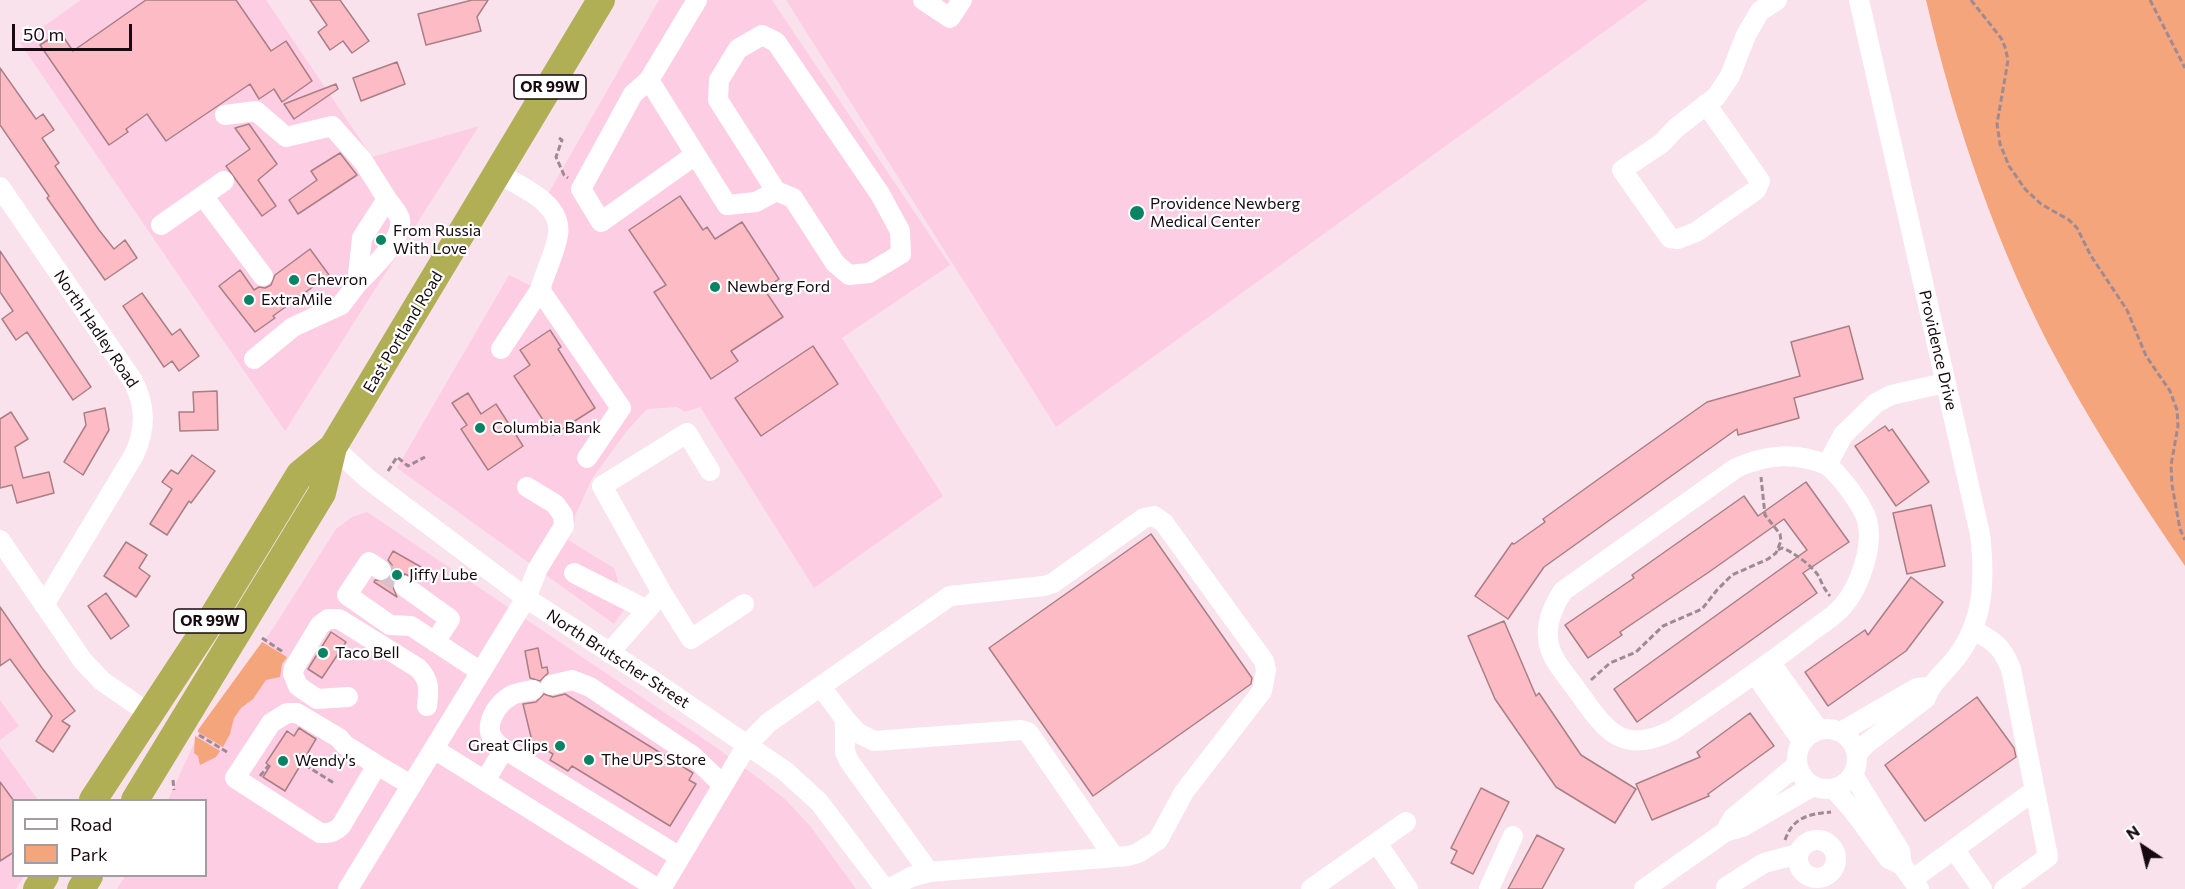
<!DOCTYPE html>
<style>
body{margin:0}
#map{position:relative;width:2185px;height:889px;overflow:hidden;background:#fae2ed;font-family:Commissioner,sans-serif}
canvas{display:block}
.legend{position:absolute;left:12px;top:799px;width:195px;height:78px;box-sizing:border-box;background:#fff;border:2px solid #a29d9f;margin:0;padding:8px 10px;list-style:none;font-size:18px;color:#160910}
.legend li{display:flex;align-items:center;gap:12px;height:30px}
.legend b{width:30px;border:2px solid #a29d9f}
.north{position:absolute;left:2113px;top:817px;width:60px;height:60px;-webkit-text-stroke:4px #fff;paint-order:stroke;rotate:325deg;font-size:16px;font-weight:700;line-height:24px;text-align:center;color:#160910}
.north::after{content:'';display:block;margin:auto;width:21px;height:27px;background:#160910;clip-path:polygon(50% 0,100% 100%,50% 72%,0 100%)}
.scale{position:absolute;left:12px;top:24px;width:120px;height:27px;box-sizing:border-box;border:3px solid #160910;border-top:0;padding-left:8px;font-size:18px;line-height:21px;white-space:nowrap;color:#160910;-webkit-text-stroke:4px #fff;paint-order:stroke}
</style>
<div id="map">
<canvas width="2185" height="889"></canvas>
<ul class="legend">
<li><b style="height:8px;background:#fff"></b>Road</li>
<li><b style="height:16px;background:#f5a57b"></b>Park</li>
</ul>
<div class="north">N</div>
<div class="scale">50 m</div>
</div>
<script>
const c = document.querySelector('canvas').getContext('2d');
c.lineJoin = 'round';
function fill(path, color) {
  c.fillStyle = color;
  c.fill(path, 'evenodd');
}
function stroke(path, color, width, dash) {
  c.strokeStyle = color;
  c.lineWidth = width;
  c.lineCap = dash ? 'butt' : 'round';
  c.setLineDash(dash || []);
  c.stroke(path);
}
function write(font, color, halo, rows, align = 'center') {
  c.font = font + ' Commissioner,sans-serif';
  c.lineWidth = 4.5;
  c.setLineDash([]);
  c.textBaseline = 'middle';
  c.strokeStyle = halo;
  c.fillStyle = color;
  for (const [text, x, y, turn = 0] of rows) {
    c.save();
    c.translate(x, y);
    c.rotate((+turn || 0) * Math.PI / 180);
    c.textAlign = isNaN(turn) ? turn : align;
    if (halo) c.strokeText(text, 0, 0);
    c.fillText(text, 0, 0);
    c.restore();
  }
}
fill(new Path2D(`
 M81 0H266L372 157 479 126 285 431 20 43Z
 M659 0H772L950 265 842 338 943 496 814 588 700 407 685 412 677 407 647 409 626 432 592 479 575 516 574 528 568 540 614 568 618 580 616 585 634 596 614 624 397 468 509 275 552 296 548 194Z
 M786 0H1648L1056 427Z
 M367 512 714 746 761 780 786 800 811 827 856 889H117L125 876H206V800H168L203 724 274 627 336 529 352 517Z
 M0 700 19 726 0 740Z
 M0 747 38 800H14V876H24L16 889H0Z`), '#fdcde4');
fill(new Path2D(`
 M1926 0H2185V566C2140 500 2096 432 2058 362 1997 249 1955 124 1926 0Z
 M262 642 287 657 282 664 280 677 266 680 253 699 241 708 234 718 230 734 223 747 198 732V730Z
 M195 736 220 751 216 757 200 765 198 756 194 753Z`), '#f5a57b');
const building = new Path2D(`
 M146 0H236L271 51 286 41 312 81 282 102 274 89 259 99 250 84 166 141 147 114 126 129 128 132 109 145 40 45 60 32 73 51Z
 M310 0H340L369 41 352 53 343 41 330 50 318 32 327 25Z
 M472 0H488L477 17 481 31 426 45 418 14Z
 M397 62 405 84 361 101 353 78Z
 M0 68 36 119 43 114 54 130 42 138 59 163 55 166 99 230 114 249 125 240 137 258 105 280 47 198 49 196 0 125Z
 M336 84 338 89 294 119 284 104Z
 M249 124 277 164 258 180 276 206 262 216 226 166 250 149 235 128Z
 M340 153 357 175 298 214 289 200 317 180 311 171Z
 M680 196 703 230 707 227 715 239 742 222 779 279 764 289 783 317 731 351 738 361 711 379 654 292 666 285 629 230Z
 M310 249 329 275 273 316 275 318 255 332 219 286 240 270 254 290 259 287 265 288 271 285 275 275Z
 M0 251 91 387 73 400 27 332 16 340 2 319 13 311 0 292Z
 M142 293 172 335 180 329 199 356 179 371 172 361 164 367 123 306Z
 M1849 326 1863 379 1794 398 1799 418 1738 435 1737 429 1544 567 1508 619 1475 596 1512 543 1514 544 1545 522 1543 519 1593 483 1707 402 1800 376 1791 342Z
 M550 330 561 347 558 349 595 408 553 435 514 376 530 365 520 350Z
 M813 346 838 384 761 436 735 398Z
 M217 391 218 430 180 431 179 412H194L193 392Z
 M468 393 481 414 496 404 523 446 488 470 461 429 467 425 452 403Z
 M105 408 109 430 83 475 64 462 86 425 84 413Z
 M11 412 28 439 15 447 23 478 49 472 54 493 17 503 12 485 0 488V419Z
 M1885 426 1889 431 1892 429 1929 482 1896 506 1855 446Z
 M192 455 215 471 191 503 189 501 167 535 150 524 172 489 162 482 171 470 178 474Z
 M1806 482 1849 542 1803 573 1817 593 1637 722 1614 689 1807 550 1784 519 1709 572 1620 632 1622 635 1588 658 1565 625 1634 578 1632 575 1744 496 1758 516Z
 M1931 505 1945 566 1907 574 1893 513Z
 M1151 534 1252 678 1251 684 1093 796 989 648Z
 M126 542 147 555 139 568 150 576 136 597 104 576Z
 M393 551 421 567 414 578 405 574 395 579 392 585 397 597 374 582 375 580 386 581 391 576 392 565 388 560Z
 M1911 577 1943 602 1906 651 1828 706 1805 672 1865 630 1868 635Z
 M106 593 129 626 111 639 88 606Z
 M0 607 42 668 75 711 62 721 70 726 53 752 36 741 52 716 10 659 0 666Z
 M1504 621 1536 696 1539 693 1581 755 1636 789 1615 823 1556 787 1495 699 1468 636Z
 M331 632 346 642 322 678 308 669Z
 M538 648 542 668 547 667 548 673 540 681 530 678 525 651Z
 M544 694 553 697 565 694 693 773 689 780 696 784 670 826 572 766 568 771 550 760 553 754 532 741 523 704 536 702Z
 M1977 697 2014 748 2016 757 1925 821 1885 765Z
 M1750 713 1774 746 1708 794 1709 796 1652 820 1636 784 1700 757 1697 752Z
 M299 728 316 739 285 791 263 777 270 766 266 763 287 731 294 736Z
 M0 782 14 801V852L0 861Z
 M1481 788 1509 802 1473 874 1451 863 1457 851 1451 848Z
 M1537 835 1564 849 1542 889H1508Z`);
fill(building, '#fcbbc5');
stroke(building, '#a87f85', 1.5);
stroke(new Path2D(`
 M381 570 404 586`), '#d8c1cc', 20, [20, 10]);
stroke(new Path2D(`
 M1971 0 2001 38 2005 47 2008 60 2006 72 1997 124 2000 144 2009 166 2025 189 2041 204 2069 220 2077 228 2091 256 2127 310 2146 356 2170 391 2177 410 2178 426 2171 465 2172 485 2180 529 2185 540
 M2150 0 2185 68
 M559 138 562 140 556 157 564 175 568 178
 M388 471 397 457 408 466 425 457
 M1778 550 1782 548C1792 551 1816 568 1820 579 1823 586 1825 590 1830 596
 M262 638 283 652
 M1591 680 1610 663 1636 652 1663 626 1702 609 1717 590 1732 575 1768 559 1776 553 1781 541 1780 534 1765 515 1761 477
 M199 735 227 752
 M305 765 334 783
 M260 776 269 765
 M173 780 174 790
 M1785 840C1793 817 1809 814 1831 812`), '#9d8a93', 3, [6, 3]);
stroke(new Path2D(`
 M697 0 649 80 727 205 756 202 776 191 793 198 835 263 849 275 869 273 901 254 900 231 880 194 776 42 762 35 738 49 719 80 718 100 776 191
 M923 0 950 18 962 0
 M649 80 633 94 581 189 601 222 695 155
 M1706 104 1760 181 1756 190 1696 232 1678 239 1670 238 1622 170 1662 143 1676 128 1716 97 1730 76 1746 35 1760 11 1777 0
 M225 115 256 111 286 137 332 126 363 161 387 199 362 238 357 284 341 305 293 327 254 359
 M499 174C521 187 563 203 558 235 555 253 545 272 540 290L621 408 587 458
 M0 187 133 381C146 406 146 429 134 455L44 605
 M203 196 263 276
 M161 225 224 181
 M357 284C371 269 404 240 400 219 398 212 391 205 387 199
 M501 349 540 290
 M333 447 368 479 526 598 649 678 785 771 819 802 885 889
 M1827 465C1795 452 1767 454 1736 468L1563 591C1554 605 1546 621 1548 638 1549 657 1564 672 1574 686 1603 726 1619 758 1673 730 1717 700 1761 670 1804 637 1816 627 1833 618 1843 606 1860 586 1874 546 1867 520 1862 504 1840 475 1827 465L1843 435 1876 403 1891 395 1945 383
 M0 540 83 661 102 681 150 714
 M381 570 369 562 347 595 390 625 411 626 481 672
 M574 573 647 610
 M404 586 450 619 435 642
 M662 593 691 639 744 604
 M1973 630C1994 641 2002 646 2011 669L2048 857 2004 889
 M609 653 662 593 602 486 687 433 710 471
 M1770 662 1819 730
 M1755 674 1802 741
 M551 685 572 680 590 687 693 756 723 785
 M821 687 845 719V752L849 761 929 872
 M533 690C525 692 515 692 509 697 496 705 484 725 493 739 496 743 500 746 504 749L680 857
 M348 697 317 699 298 686 293 674 294 668 320 625 328 619H339L418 668C430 680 429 690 427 706
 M845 719 858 733 874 741 1021 730 1028 732 1114 857
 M1797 759a30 30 0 1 1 60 0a30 30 0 1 1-60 0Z
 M1841 732 1917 688 1929 687
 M434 749 658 889
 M1857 754 1866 744 1926 698C1931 682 1946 671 1956 658 1985 620 1985 578 1980 534L1859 0
 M377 765 341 826C335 832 329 834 320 833L235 778 271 723 287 713H297L339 738 345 745 377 765 411 785
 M1853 775 1900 851 1902 865 1919 889
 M485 781 504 749
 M1834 789 1855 813 1889 859 1902 865
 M1725 832 1733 818 1797 765
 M1798 859a19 19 0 1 1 38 0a19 19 0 1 1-38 0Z
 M1377 843 1408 889
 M1954 849 1982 889
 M1913 879 2035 790
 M1726 887 1764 863 1798 854
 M348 889 526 598 538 568 564 526 563 515 555 504 527 487
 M661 889 747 745 768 723 950 596 1044 586 1053 583 1144 518 1154 516 1164 523 1264 661 1266 670 1262 691 1184 792 1158 840 1138 853 1128 856 929 872 911 877 888 889
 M1311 889 1406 822
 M1489 889 1513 836
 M1644 889 1725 832 1742 827 1813 786`), '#fff', 20);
stroke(new Path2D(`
 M93 800 206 628 300 474 333 447
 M135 800 322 493 333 447 601 0
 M37 889 45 876
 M81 889 89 876`), '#b0af56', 28);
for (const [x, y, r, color] of [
 [1137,213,8,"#088363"],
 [381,240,6,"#088363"],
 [294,280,6,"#088363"],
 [715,287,6,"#088363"],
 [249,300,6,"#088363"],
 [480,428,6,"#088363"],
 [397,575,6,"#088363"],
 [323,653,6,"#088363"],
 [560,746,6,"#088363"],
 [589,760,6,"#088363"],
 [283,761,6,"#088363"]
]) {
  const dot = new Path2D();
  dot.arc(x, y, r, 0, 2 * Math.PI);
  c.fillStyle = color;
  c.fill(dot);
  stroke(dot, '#fff', 2);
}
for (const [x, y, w] of [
 [550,87,72],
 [210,621,72]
]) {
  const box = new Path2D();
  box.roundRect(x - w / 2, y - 12, w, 24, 4.5);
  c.fillStyle = '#fff';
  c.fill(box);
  stroke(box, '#160910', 1.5);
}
write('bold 15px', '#160910', null, [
 ["OR 99W",550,87],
 ["OR 99W",210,621]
]);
write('16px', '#160910', '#fff', [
 ["Providence Newberg",1150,204],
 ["Medical Center",1150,222],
 ["From Russia",393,231],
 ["With Love",393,249],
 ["Chevron",306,280],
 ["Newberg Ford",727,287],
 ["ExtraMile",261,300],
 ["Columbia Bank",492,428],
 ["Jiffy Lube",409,575],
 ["Taco Bell",335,653],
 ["Great Clips",548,746,"right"],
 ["The UPS Store",601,760],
 ["Wendy's",295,761]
], 'left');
write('16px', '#160910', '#fff', [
 ["North Hadley Road",96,329,56],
 ["East Portland Road",403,332,-59],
 ["Providence Drive",1938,350,77],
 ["North Brutscher Street",618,659,33]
]);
</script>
